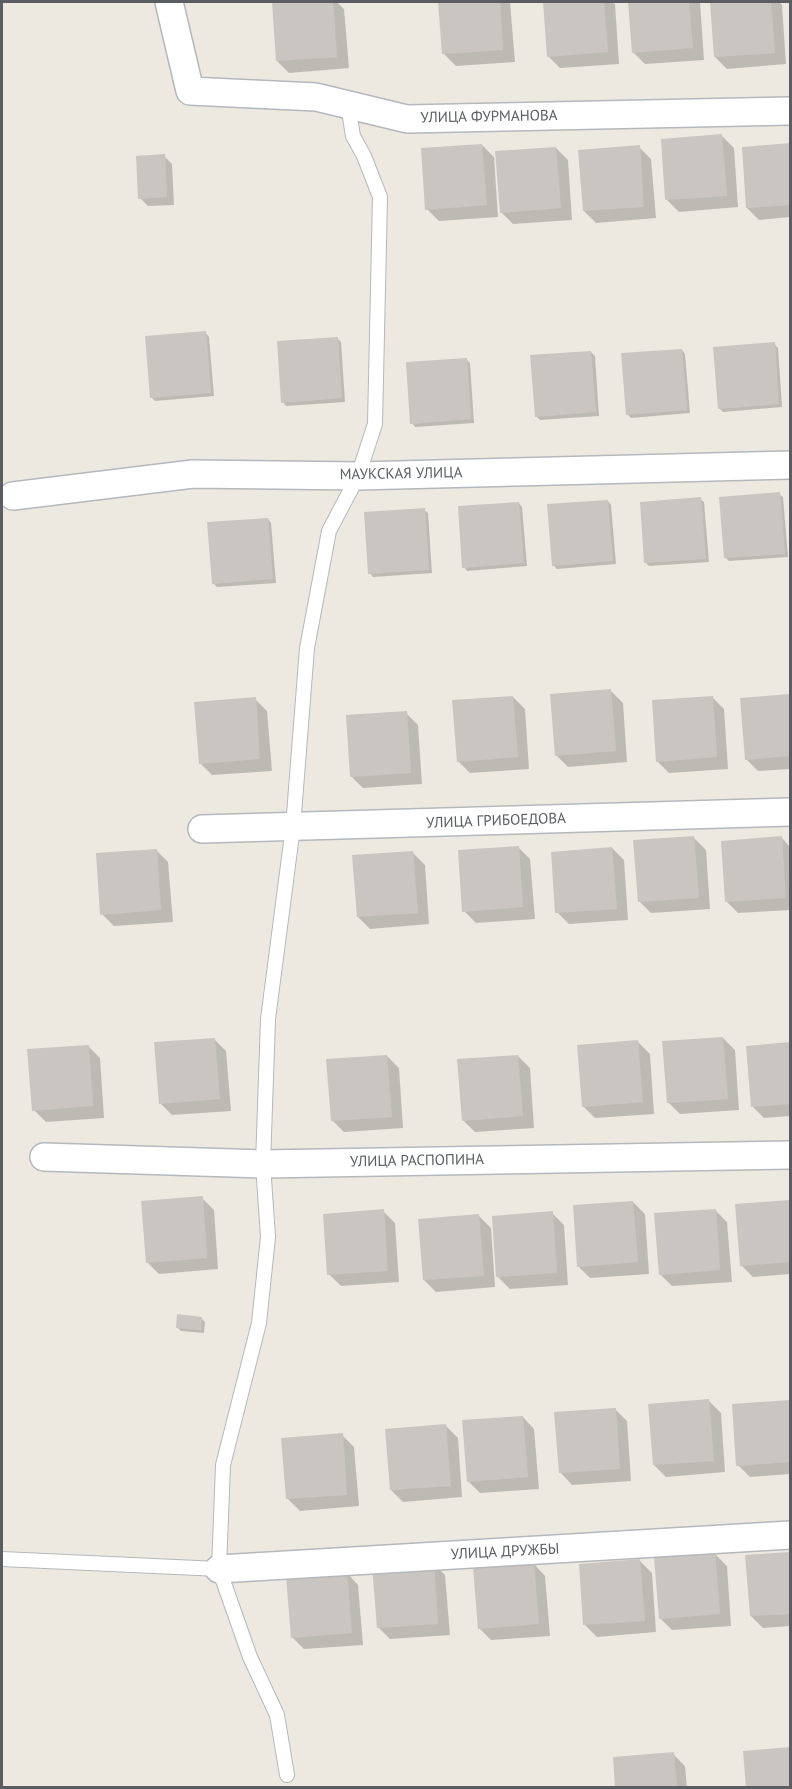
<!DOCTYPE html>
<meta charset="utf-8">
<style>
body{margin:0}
#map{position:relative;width:792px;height:1789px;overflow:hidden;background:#ede9e1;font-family:"PT Sans",sans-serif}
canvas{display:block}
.frame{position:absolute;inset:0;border:3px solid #5a5e62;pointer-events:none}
</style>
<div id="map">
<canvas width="792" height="1789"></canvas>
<div class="frame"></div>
</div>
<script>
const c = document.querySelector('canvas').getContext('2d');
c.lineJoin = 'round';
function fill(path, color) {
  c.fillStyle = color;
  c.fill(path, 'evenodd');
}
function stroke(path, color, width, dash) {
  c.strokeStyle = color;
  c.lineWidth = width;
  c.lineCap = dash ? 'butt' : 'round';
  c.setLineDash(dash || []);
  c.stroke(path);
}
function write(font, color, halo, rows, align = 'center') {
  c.font = font + ' "PT Sans",sans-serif';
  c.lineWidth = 5;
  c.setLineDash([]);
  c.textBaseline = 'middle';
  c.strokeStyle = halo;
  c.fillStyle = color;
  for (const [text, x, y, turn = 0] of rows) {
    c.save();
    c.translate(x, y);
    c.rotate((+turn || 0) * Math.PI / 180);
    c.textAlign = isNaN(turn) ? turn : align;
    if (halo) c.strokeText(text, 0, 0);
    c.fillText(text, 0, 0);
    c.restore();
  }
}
fill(new Path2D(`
 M273 2H337L344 9 349 68 289 73 277 61Z
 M440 2H510L515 62 456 66 444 54Z
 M544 2H612L615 4 619 64 560 68 548 56Z
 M630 2H700L704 60 645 64 633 52Z
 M711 2H779L782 5 786 64 727 69 715 57Z
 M722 136 734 148 738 207 679 212 667 200Z
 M482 145 494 157 498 217 439 221 427 209Z
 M790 145V217L759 220 747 208 743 148Z
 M639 147 651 159 656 218 596 223 584 211Z
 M556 148 568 160 572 220 513 224 501 212Z
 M164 156 172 164 174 205 148 206 140 198Z
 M206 333 209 337 214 396 155 401 151 397Z
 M337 338 341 342 345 402 286 406 283 402Z
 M774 344 778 348 782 407 723 412 719 408Z
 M682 350 685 354 690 413 631 418 627 414Z
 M591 352 595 356 599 416 540 420 536 416Z
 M466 359 470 363 474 423 415 427 412 423Z
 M779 494 783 497 788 557 729 561 725 557Z
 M700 499 704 502 709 562 649 566 646 563Z
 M608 501 611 505 616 564 557 569 553 565Z
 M519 503 522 507 527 566 467 571 464 567Z
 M424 510 428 513 432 573 373 577 370 573Z
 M268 519 271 523 276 583 217 587 213 583Z
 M611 691 623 703 627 762 568 767 556 755Z
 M790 696V769L758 771 746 759 742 699Z
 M513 697 525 709 529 769 470 773 458 761Z
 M712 697 724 709 728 769 669 773 657 761Z
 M255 699 267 711 272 771 212 775 200 763Z
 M406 713 418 725 422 784 363 788 351 776Z
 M781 837 790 847V910L738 913 726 901Z
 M694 838 706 850 710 909 651 913 639 901Z
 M518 847 530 859 535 919 476 923 464 911Z
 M612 848 624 860 628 920 569 924 557 912Z
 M156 850 168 862 173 922 114 926 102 914Z
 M413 853 425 865 429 924 370 929 358 917Z
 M723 1038 735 1050 739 1110 680 1114 668 1102Z
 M214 1039 226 1051 231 1111 172 1115 160 1103Z
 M638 1042 650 1054 654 1114 595 1118 583 1106Z
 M790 1044V1116L764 1118 752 1106 747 1047Z
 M88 1046 100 1058 104 1118 46 1122 34 1110Z
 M387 1056 399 1068 403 1128 344 1132 332 1120Z
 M518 1056 530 1068 534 1128 475 1132 463 1120Z
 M202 1198 214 1210 218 1269 159 1274 147 1262Z
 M790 1201V1274L753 1277 741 1265 737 1205Z
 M633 1202 645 1214 649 1274 590 1278 578 1266Z
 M715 1210 727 1222 732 1282 672 1286 660 1274Z
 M383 1211 395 1223 399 1282 341 1286 329 1274Z
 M552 1213 564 1225 568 1285 510 1289 498 1277Z
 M479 1216 491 1228 495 1287 436 1292 424 1280Z
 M201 1318 205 1322 204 1333 181 1331 177 1327Z
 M709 1401 721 1413 725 1472 666 1477 654 1465Z
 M790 1401V1474L750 1477 738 1465 734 1405Z
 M615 1409 627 1421 631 1481 572 1485 561 1473Z
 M523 1417 534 1429 539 1489 480 1493 468 1481Z
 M446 1426 458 1438 462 1497 403 1502 391 1490Z
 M342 1435 354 1447 359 1506 300 1511 288 1499Z
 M790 1553V1626L763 1628 751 1616 747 1556Z
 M715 1554 727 1566 731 1626 672 1630 660 1618Z
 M640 1561 652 1573 656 1632 597 1637 585 1625Z
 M433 1563 445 1575 450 1635 390 1639 378 1627Z
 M534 1564 545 1576 550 1636 491 1640 479 1628Z
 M347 1573 358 1585 363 1645 304 1649 292 1637Z
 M790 1749V1788H748L745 1752Z
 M673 1754 685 1766 687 1788H617Z`), '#0003');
fill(new Path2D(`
 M272 2H333L337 57 276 61Z
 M438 2H500L503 50 442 54Z
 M543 2H604L608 52 547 57Z
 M628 2H689L693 48 632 53Z
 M710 2H771L775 53 714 57Z
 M722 134 727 196 665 200 661 139Z
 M790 143V205L746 208 742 147Z
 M482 144 487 205 425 210 421 148Z
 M640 145 644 207 583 211 578 150Z
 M556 147 561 208 500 213 495 151Z
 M165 154 167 197 138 199 136 156Z
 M206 331 211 393 150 398 145 336Z
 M338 337 342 398 281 403 277 341Z
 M775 342 779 404 718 409 713 347Z
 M682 349 687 410 626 415 621 353Z
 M591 351 596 412 535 417 530 355Z
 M467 358 471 419 410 424 406 362Z
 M780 492 785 554 724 558 719 497Z
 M701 497 706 559 644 563 640 502Z
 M608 500 613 561 552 566 547 504Z
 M519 502 524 563 462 568 458 506Z
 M425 508 429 570 368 574 364 512Z
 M268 518 273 579 212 584 207 522Z
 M611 689 616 751 555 756 550 694Z
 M790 694V756L745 760 740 698Z
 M513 696 518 757 457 762 452 700Z
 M713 696 717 757 656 762 652 700Z
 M256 697 260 759 199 764 194 702Z
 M407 711 411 773 350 777 346 715Z
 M694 836 699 898 638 902 633 840Z
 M782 836 786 898 725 902 721 841Z
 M519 846 523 907 462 912 458 850Z
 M612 847 617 909 555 913 551 852Z
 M157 849 161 910 100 915 96 853Z
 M413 851 418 913 357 917 352 855Z
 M723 1037 728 1099 667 1103 662 1041Z
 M215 1038 220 1099 159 1104 154 1042Z
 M638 1040 643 1102 582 1107 577 1045Z
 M790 1042V1104L751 1107 746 1046Z
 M89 1045 93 1106 32 1111 27 1049Z
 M387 1055 392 1117 331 1121 326 1059Z
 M518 1055 523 1116 462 1121 457 1059Z
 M203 1196 207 1258 146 1263 141 1201Z
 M790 1200V1262L740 1266 735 1204Z
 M633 1201 638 1262 577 1267 573 1205Z
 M384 1209 388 1271 327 1275 323 1214Z
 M716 1209 720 1270 659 1275 654 1213Z
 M553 1211 557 1273 496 1277 492 1216Z
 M479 1214 484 1276 423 1280 418 1219Z
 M177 1314 202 1317 201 1330 176 1328Z
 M709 1399 714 1461 653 1465 648 1404Z
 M790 1400V1462L736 1466 732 1404Z
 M616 1408 620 1469 559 1473 554 1412Z
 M523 1416 528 1477 467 1482 462 1420Z
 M446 1424 451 1486 390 1490 385 1429Z
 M343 1433 347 1495 286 1499 281 1438Z
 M715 1552 720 1614 659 1619 654 1557Z
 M790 1552V1614L750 1616 745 1555Z
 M640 1559 645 1621 583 1625 579 1564Z
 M434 1562 438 1624 377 1628 372 1566Z
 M534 1563 539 1624 478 1629 473 1567Z
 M347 1572 352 1633 291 1638 286 1576Z
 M790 1747V1788H746L743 1751Z
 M674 1752 677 1788H615L613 1757Z`), '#cac5c0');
const service = new Path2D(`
 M2 1559 219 1569
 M287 1775 277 1715 250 1657 219 1569 223 1465 259 1323 268 1237 263 1164 268 1019 293 827 307 648 329 531 358 476 375 424 380 197 364 156 353 136 348 105`);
const minor = new Path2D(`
 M169 2 190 91 316 97 407 119 790 111
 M13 496 193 474 358 476 790 465
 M202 829 790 812
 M44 1157 263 1164 790 1155
 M219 1569 790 1535`);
stroke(service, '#b4b8bc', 16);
stroke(minor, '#b4b8bc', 30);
stroke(service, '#fff', 14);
stroke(minor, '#fff', 27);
write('15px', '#5a5e62', '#fff', [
 ["УЛИЦА ФУРМАНОВА",489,117,-1],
 ["МАУКСКАЯ УЛИЦА",401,474,-1],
 ["УЛИЦА ГРИБОЕДОВА",496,821,-2],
 ["УЛИЦА РАСПОПИНА",417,1161,-1],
 ["УЛИЦА ДРУЖБЫ",505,1552,-3]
]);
</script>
